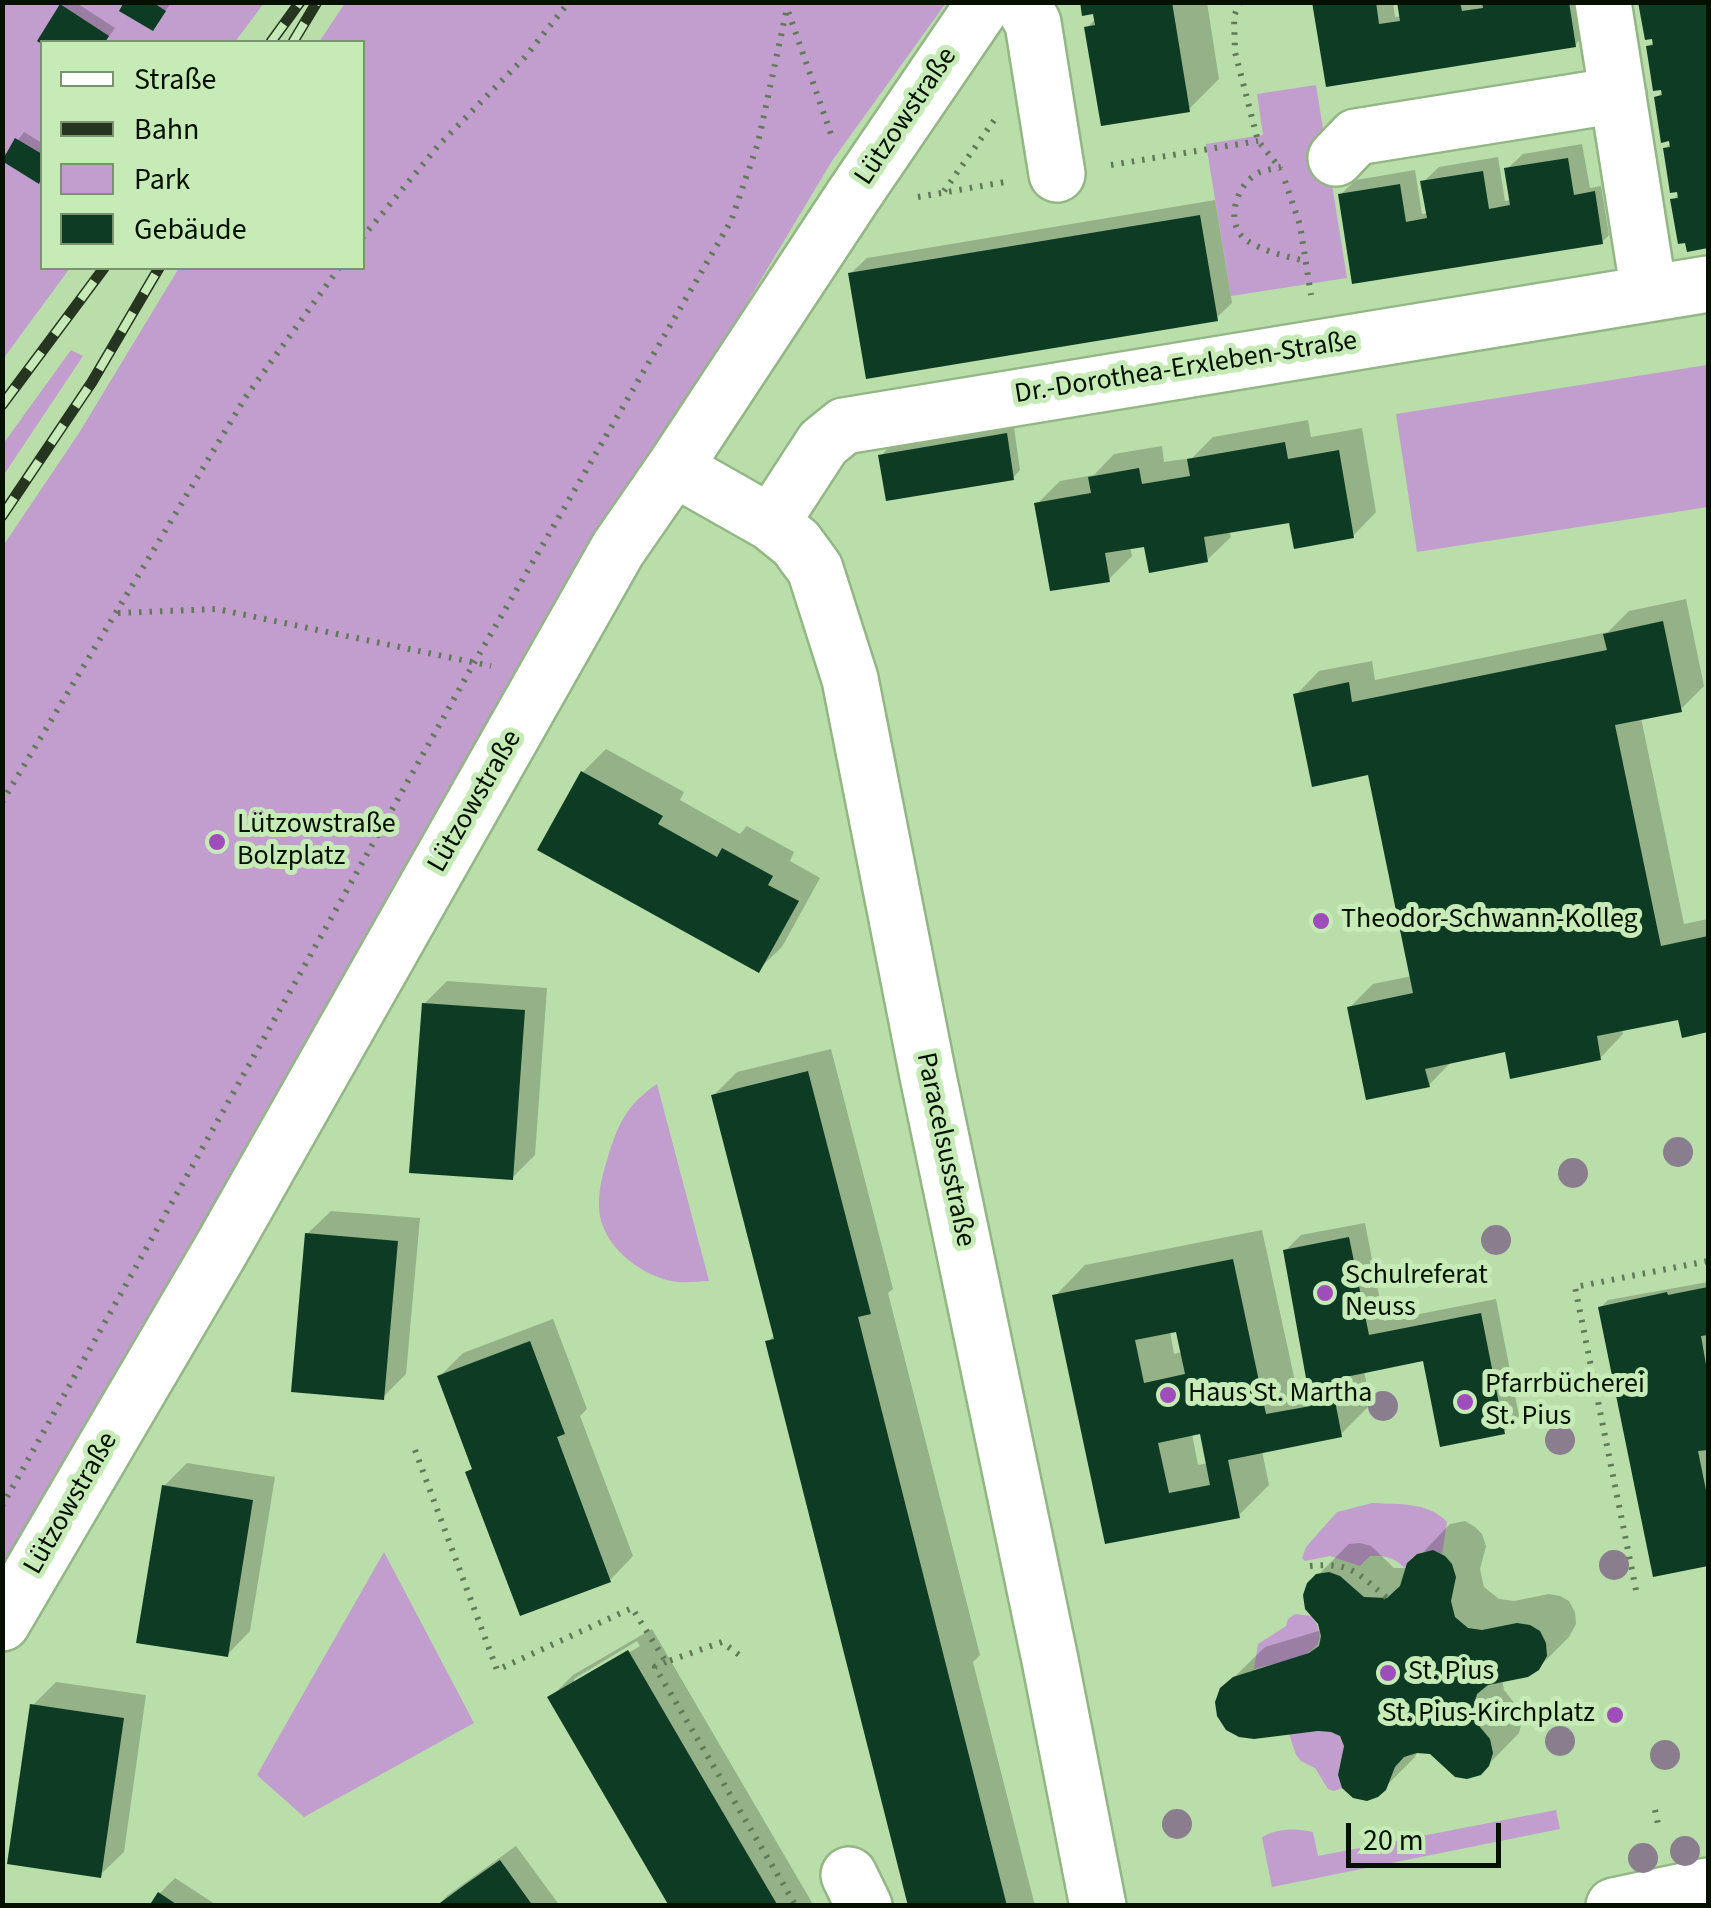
<!DOCTYPE html>
<meta charset="utf-8">
<style>
body{margin:0}
#map{position:relative;width:1711px;height:1908px;overflow:hidden;background:#b9deaa;font-family:"Source Sans 3",sans-serif}
canvas{display:block}
.frame{position:absolute;inset:0;border:5px solid #051001;pointer-events:none}
.legend{position:absolute;left:40px;top:40px;width:325px;height:230px;box-sizing:border-box;background:#c6ebb7;border:2px solid #79936e;margin:0;padding:12px 18px;list-style:none;font-size:30px;color:#051001}
.legend li{display:flex;align-items:center;gap:20px;height:50px}
.legend b{width:50px;border:2px solid #79936e}
.scale{position:absolute;left:1346px;top:1823px;width:155px;height:45px;box-sizing:border-box;border:5px solid #051001;border-top:0;padding-left:12px;font-size:30px;line-height:35px;white-space:nowrap;color:#051001;-webkit-text-stroke:8px #c6ebb7;paint-order:stroke}
</style>
<div id="map">
<canvas width="1711" height="1908"></canvas>
<div class="frame"></div>
<ul class="legend">
<li><b style="height:12px;background:#fff"></b>Straße</li>
<li><b style="height:12px;background:#263520"></b>Bahn</li>
<li><b style="height:28px;background:#c19ece"></b>Park</li>
<li><b style="height:28px;background:#0d3b24"></b>Gebäude</li>
</ul>
<div class="scale">20 m</div>
</div>
<script>
const c = document.querySelector('canvas').getContext('2d');
c.lineJoin = 'round';
function fill(path, color) {
  c.fillStyle = color;
  c.fill(path, 'evenodd');
}
function stroke(path, color, width, dash) {
  c.strokeStyle = color;
  c.lineWidth = width;
  c.lineCap = dash ? 'butt' : 'round';
  c.setLineDash(dash || []);
  c.stroke(path);
}
function write(font, color, halo, rows, align = 'center') {
  c.font = font + ' "Source Sans 3",sans-serif';
  c.lineWidth = 10;
  c.setLineDash([]);
  c.textBaseline = 'middle';
  c.strokeStyle = halo;
  c.fillStyle = color;
  for (const [text, x, y, turn = 0] of rows) {
    c.save();
    c.translate(x, y);
    c.rotate((+turn || 0) * Math.PI / 180);
    c.textAlign = isNaN(turn) ? turn : align;
    if (halo) c.strokeText(text, 0, 0);
    c.fillText(text, 0, 0);
    c.restore();
  }
}
fill(new Path2D(`
 M3 3H264L235 42H42V268H70L3 359Z
 M345 3H946L832 161 706 371 3 1589V546L79 433 179 268H362V42H319Z
 M1316 85 1347 278 1231 296 1206 144 1263 135 1257 94Z
 M71 350 83 356 3 476V444Z
 M1707 365 1708 507 1417 552 1396 414Z
 M657 1084 709 1281C699 1281 688 1283 678 1282 642 1278 600 1245 599 1207 598 1189 604 1170 609 1153 620 1120 628 1104 657 1084Z
 M1372 1503C1399 1505 1427 1501 1447 1522L1442 1554C1427 1547 1411 1553 1405 1568 1394 1558 1385 1555 1370 1556L1360 1566 1330 1556 1305 1561 1302 1558 1306 1547 1337 1512Z
 M384 1552 474 1723 304 1817 257 1775Z
 M1295 1614 1311 1616C1342 1656 1282 1661 1254 1669L1258 1644 1286 1626 1288 1619Z
 M1318 1731 1331 1732 1340 1736 1344 1746 1338 1775 1342 1788 1334 1791 1328 1789 1315 1768 1301 1761 1296 1755 1289 1734Z
 M1556 1810 1560 1829 1272 1887 1262 1837C1278 1828 1296 1828 1313 1832L1318 1856Z`), '#c19ece');
fill(new Path2D(`
 M65 2H75L115 28 105 42H44L41 40Z
 M127 2 171 3 153 28Z
 M1083 2H1207L1219 79 1189 109 1087 28 1096 18 1095 11Z
 M1315 2H1393L1395 17 1402 16 1400 2H1577L1582 37 1575 45 1328 84Z
 M1641 2H1708V245L1689 249 1673 200 1680 193 1665 149 1672 142 1657 98 1663 91 1648 47 1655 40Z
 M24 132 42 143V176L38 181 5 160 2 165V151L8 154Z
 M1582 144 1590 188 1601 186 1609 235 1602 242 1417 271 1340 195 1356 180 1415 170 1422 214 1428 213 1423 182 1439 167 1498 157 1505 201 1512 200 1507 169 1523 154Z
 M1215 200 1232 303 1216 318 851 273 867 258Z
 M1308 420 1311 437 1362 428 1376 512 1353 536 1291 520 1229 530 1231 537 1207 560 1146 544 1130 546 1132 556 1109 579 1037 504 1060 481 1094 475 1114 454 1162 446 1164 462 1192 458 1213 437Z
 M1014 427 1020 470 1013 478 881 456 888 448Z
 M1686 599 1704 686 1681 709 1641 718 1684 924 1708 919V1030L1684 1035 1680 1017 1622 1029 1623 1034 1600 1058 1507 1049 1453 1060 1429 1085 1350 1007 1373 984 1412 976 1370 772 1296 695 1319 671 1372 661 1375 680 1608 632 1629 611Z
 M606 749 684 792 680 800 740 834 747 826 794 852 790 861 820 878 782 947 758 970 583 772Z
 M447 981 547 988 535 1155 512 1178 424 1004Z
 M831 1049 893 1289 888 1293 980 1655 973 1662 1035 1906H911L768 1342 775 1334 714 1095 737 1072Z
 M331 1211 420 1218 406 1374 383 1397 307 1234Z
 M1365 1223 1384 1321 1496 1299 1519 1416 1504 1431 1425 1358 1364 1371 1371 1404 1341 1434 1262 1451 1269 1485 1239 1515 1107 1541 1055 1296 1085 1265 1262 1230 1296 1386 1309 1383 1285 1251 1301 1235ZM1178 1329 1183 1352 1174 1354 1170 1331ZM1202 1432 1208 1463 1198 1465 1192 1434Z
 M1708 1282V1447H1706L1708 1462V1563L1655 1574 1600 1308 1608 1300Z
 M553 1319 587 1409 580 1416 633 1556 610 1580 468 1473 474 1467 440 1376 463 1353Z
 M187 1463 275 1477 250 1631 227 1655 164 1486Z
 M1465 1521 1475 1527 1482 1534 1486 1546 1480 1569 1484 1587 1499 1599 1514 1601 1549 1594 1560 1596 1569 1601 1575 1612 1576 1624 1569 1637 1538 1668 1502 1679 1504 1690 1519 1709 1522 1721 1519 1733 1480 1773 1431 1752 1418 1751 1415 1757 1384 1788 1346 1745 1341 1734 1222 1689 1265 1647 1322 1630 1309 1584 1349 1544 1360 1543 1371 1546 1394 1568H1408L1450 1524Z
 M652 1629 814 1906H672L550 1698 573 1675ZM637 1641 640 1646 574 1685V1679Z
 M56 1682 146 1695 124 1852 100 1875 33 1705Z
 M516 1846 560 1906H437L448 1895Z
 M175 1878 218 1906H152L160 1893Z`), '#0003');
fill(new Path2D(`
 M124 2H152L166 11 153 31 119 11Z
 M1080 2H1172L1190 112 1101 126 1084 27 1095 25 1093 14 1082 16Z
 M1312 2H1376L1379 24 1400 21 1397 2H1460L1462 11 1483 8 1482 2H1569L1576 47 1326 87Z
 M1638 2H1708V248L1687 252 1685 243 1678 244 1670 199 1678 198 1677 192 1670 193 1663 148 1670 147 1669 141 1661 143 1654 97 1662 95 1661 90 1653 91 1646 46 1653 45 1652 39 1645 40Z
 M60 4 109 36 105 42H42V44L37 41Z
 M15 138 42 154V177L39 184 2 161Z
 M1568 158 1574 195 1595 191 1603 244 1352 284 1338 194 1400 184 1406 222 1427 218 1420 181 1483 171 1489 209 1510 205 1504 168Z
 M1200 215 1218 321 866 379 848 273Z
 M1007 433 1014 480 886 501 878 455Z
 M1285 442 1288 459 1339 450 1354 538 1294 549 1289 523 1204 537 1208 562 1149 573 1144 547 1105 553 1110 582 1050 591 1034 503 1091 493 1088 477 1139 468 1142 484 1190 476 1187 459Z
 M1663 621 1682 712 1615 725 1661 946 1708 936V1032L1682 1038 1678 1020 1597 1036 1601 1060 1510 1079 1505 1052 1425 1069 1430 1087 1366 1100 1347 1007 1413 993 1368 775 1312 787 1293 694 1349 682 1352 702 1607 650 1603 634Z
 M581 771 663 816 658 824 717 857 722 848 773 876 768 885 799 901 759 973 537 850Z
 M422 1003 525 1010 513 1180 409 1173Z
 M808 1071 871 1314 858 1317 1007 1906H908L765 1341 774 1339 711 1095Z
 M305 1233 398 1241 384 1400 291 1392Z
 M1349 1237 1369 1335 1481 1313 1505 1434 1440 1447 1423 1361 1331 1380 1342 1437 1228 1460 1240 1518 1105 1544 1052 1295 1233 1259 1266 1414 1311 1406 1283 1250ZM1176 1332 1185 1374 1144 1383 1135 1340ZM1200 1434 1210 1485 1169 1493 1158 1443Z
 M1708 1287V1335L1701 1336 1708 1376V1450L1698 1451 1708 1500V1566L1653 1577 1598 1307 1667 1292 1668 1295Z
 M530 1341 565 1434 557 1437 611 1582 520 1616 465 1472 472 1469 437 1376Z
 M162 1485 253 1500 228 1657 136 1643Z
 M1433 1550 1445 1556 1452 1564 1456 1577 1451 1601 1455 1617 1468 1628 1482 1630 1517 1623 1530 1625 1540 1631 1546 1643 1547 1656 1539 1670 1528 1677 1488 1685 1477 1694 1473 1708 1475 1721 1490 1739 1493 1753 1489 1766 1481 1775 1467 1779 1455 1777 1430 1754 1417 1753 1404 1757 1395 1767 1386 1790 1378 1797 1367 1801 1353 1798 1342 1788 1338 1775 1344 1746 1340 1736 1331 1732 1318 1731 1254 1739 1239 1737 1226 1730 1217 1716 1215 1702 1220 1688 1233 1677 1309 1653 1319 1646 1321 1636 1318 1624 1305 1609 1303 1595 1307 1583 1316 1574 1329 1572 1340 1576 1364 1597 1387 1598 1400 1586 1407 1563 1417 1554Z
 M628 1650 698 1770 778 1906H669L547 1697Z
 M30 1704 124 1718 101 1878 7 1864Z
 M500 1860 533 1906H436L463 1886Z
 M158 1892 179 1906H149Z`), '#0d3b24');
const minor = new Path2D(`
 M1021 2 1033 23 1057 174
 M1603 2 1649 293
 M1336 158 1356 137 1618 95
 M674 468 771 523 796 543 815 569 850 679 928 1076 1050 1660 1098 1906
 M771 523 823 443 844 426 1708 284
 M2 1623 222 1248 618 549 674 468 853 196 985 2
 M849 1875 864 1906
 M1614 1906 1708 1886`);
stroke(minor, '#92b684', 60);
stroke(new Path2D(`
 M788 2 787 8 831 134
 M1240 2 1234 16 1235 52 1258 141 1281 169
 M1111 165 1258 141
 M1281 167C1274 169 1264 170 1258 173 1236 185 1224 223 1246 240 1262 251 1287 257 1306 261
 M1285 181 1300 225 1311 295
 M944 191 995 119
 M918 197 1005 182
 M362 238 438 146 525 57 569 2
 M118 613 217 609 491 666
 M2 802 245 398 339 268
 M415 1450 497 1670 632 1608 666 1662 722 1642 742 1657
 M2 1506 474 663 731 221 758 143 787 8
 M1310 1566C1352 1562 1357 1573 1387 1598
 M1636 1590 1575 1287 1708 1261
 M666 1662 655 1667 796 1906
 M1655 1810 1658 1824`), '#607957', 6, [2.5, 8]);
stroke(minor, '#fff', 55);
const rail = new Path2D(`
 M271 42 300 2
 M293 42 317 2
 M2 405 104 268
 M2 516 92 382 159 268`);
stroke(rail, '#263520', 11);
stroke(rail, '#c6ebb7', 8, [22]);
c.fillStyle = '#8a7d8d';
for (const [x, y] of [
 [1678,1152],
 [1573,1173],
 [1496,1240],
 [1383,1406],
 [1560,1440],
 [1614,1565],
 [1560,1741],
 [1665,1755],
 [1177,1824],
 [1685,1851],
 [1643,1858]
]) {
  c.beginPath();
  c.arc(x, y, 15, 0, 2 * Math.PI);
  c.fill();
}
for (const [x, y, r, color] of [
 [217,842,10,"#a04dbc"],
 [1321,921,10,"#a04dbc"],
 [1325,1293,10,"#a04dbc"],
 [1168,1395,10,"#a04dbc"],
 [1465,1402,10,"#a04dbc"],
 [1388,1673,10,"#a04dbc"],
 [1615,1715,10,"#a04dbc"]
]) {
  const dot = new Path2D();
  dot.arc(x, y, r, 0, 2 * Math.PI);
  c.fillStyle = color;
  c.fill(dot);
  stroke(dot, '#c6ebb7', 4);
}
write('28px', '#051001', '#c6ebb7', [
 ["Lützowstraße",907,117,-56],
 ["Dr.-Dorothea-Erxleben-Straße",1186,369,-9],
 ["Lützowstraße",476,802,-60],
 ["Paracelsusstraße",944,1150,78],
 ["Lützowstraße",72,1504,-60]
]);
write('28px', '#051001', '#c6ebb7', [
 ["Lützowstraße",237,826],
 ["Bolzplatz",237,858],
 ["Theodor-Schwann-Kolleg",1341,921],
 ["Schulreferat",1345,1277],
 ["Neuss",1345,1309],
 ["Pfarrbücherei",1485,1386],
 ["St. Pius",1485,1418],
 ["Haus St. Martha",1188,1395],
 ["St. Pius",1408,1673],
 ["St. Pius-Kirchplatz",1595,1715,"right"]
], 'left');
</script>
